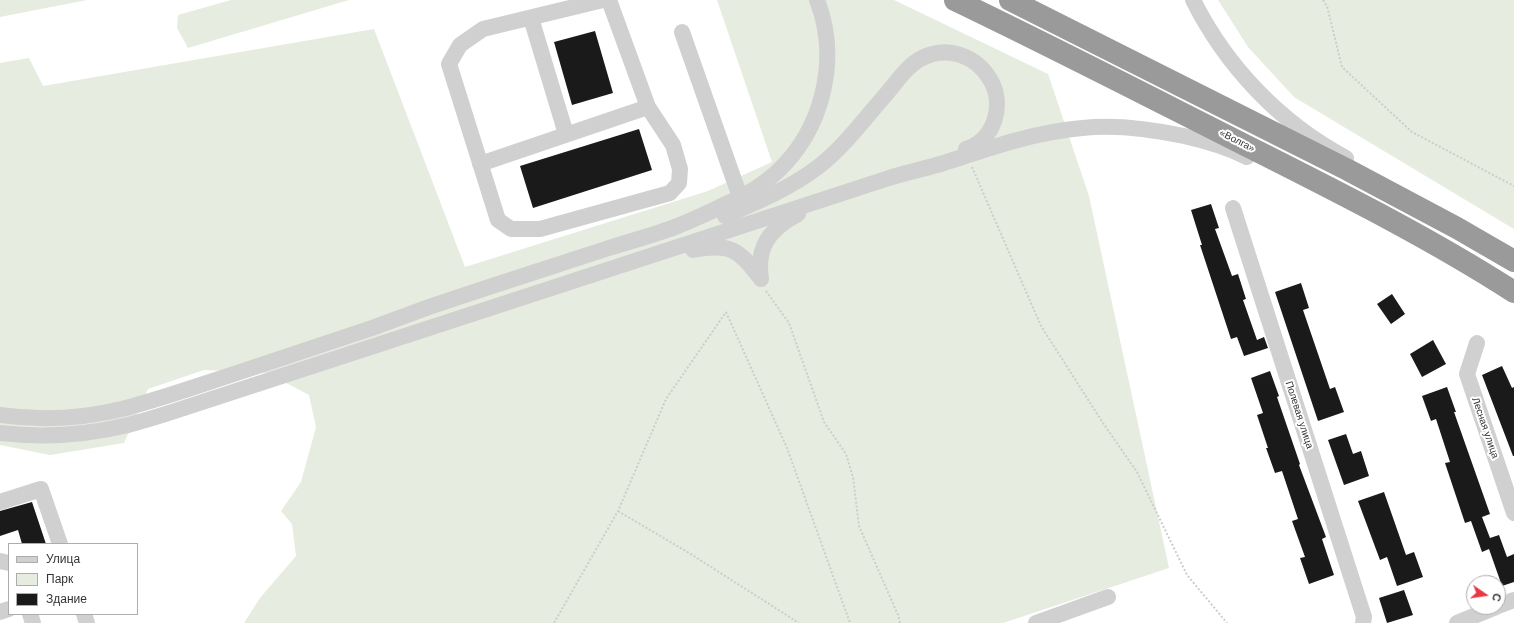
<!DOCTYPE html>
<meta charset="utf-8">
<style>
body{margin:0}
#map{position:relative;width:1514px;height:623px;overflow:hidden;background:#fff;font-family:Helvetica,sans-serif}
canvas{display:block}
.legend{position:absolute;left:8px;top:543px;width:130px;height:72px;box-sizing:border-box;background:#fff;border:1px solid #adadad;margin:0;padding:5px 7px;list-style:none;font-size:12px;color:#333}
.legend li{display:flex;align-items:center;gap:8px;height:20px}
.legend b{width:20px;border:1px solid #adadad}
.north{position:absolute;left:1466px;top:575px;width:40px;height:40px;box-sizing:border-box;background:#fff;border:1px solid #adadad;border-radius:50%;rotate:103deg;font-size:11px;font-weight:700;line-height:16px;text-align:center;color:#333}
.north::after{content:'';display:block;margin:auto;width:14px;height:18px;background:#e63946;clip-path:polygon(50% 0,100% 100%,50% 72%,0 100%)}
</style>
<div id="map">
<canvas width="1514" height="623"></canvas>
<ul class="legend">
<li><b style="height:5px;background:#d0d0d0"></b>Улица</li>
<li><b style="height:11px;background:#e6ecdf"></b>Парк</li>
<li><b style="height:11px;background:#1a1a1a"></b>Здание</li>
</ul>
<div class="north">С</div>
</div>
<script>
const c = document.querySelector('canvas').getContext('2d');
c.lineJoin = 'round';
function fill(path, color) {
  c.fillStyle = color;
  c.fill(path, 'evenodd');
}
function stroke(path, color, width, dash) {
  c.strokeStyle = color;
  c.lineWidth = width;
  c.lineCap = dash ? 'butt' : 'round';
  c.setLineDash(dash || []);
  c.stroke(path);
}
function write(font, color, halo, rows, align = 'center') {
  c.font = font + ' Helvetica,sans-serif';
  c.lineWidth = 4;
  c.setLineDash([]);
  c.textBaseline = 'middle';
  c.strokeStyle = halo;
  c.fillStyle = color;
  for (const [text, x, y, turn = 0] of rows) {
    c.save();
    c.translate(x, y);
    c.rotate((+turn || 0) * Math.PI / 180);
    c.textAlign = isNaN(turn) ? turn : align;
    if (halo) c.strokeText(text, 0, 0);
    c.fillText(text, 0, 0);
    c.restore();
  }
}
fill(new Path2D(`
 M0 0H87L0 17Z
 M231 0H349L188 48 177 28 178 15Z
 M717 0H894L1048 74 1089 196 1169 568 1003 623H244L260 598 296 556 292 524 281 511 301 482 316 427 309 395 267 373 204 370 148 389 124 443 50 455 0 445V63L29 58 43 86 374 29 465 267 708 191 772 162Z
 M1218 0H1514V229L1294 97 1248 47Z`), '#e6ecdf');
fill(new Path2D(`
 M595 31 613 93 572 105 554 42Z
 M639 129 652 170 533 208 520 166Z
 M1211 204 1219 228 1215 229 1232 276 1238 274 1246 299 1243 300 1257 340 1264 337 1268 348 1244 356 1237 337 1231 339 1200 245H1202L1191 210Z
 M1301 283 1309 308 1303 310 1330 389 1335 387 1344 412 1318 421 1275 292Z
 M1392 294 1405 314 1391 324 1377 304Z
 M1433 340 1446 364 1422 377 1410 354Z
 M1502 366 1512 388 1514 387V456H1513L1482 375Z
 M1270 371 1279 396 1277 397 1300 464 1299 465 1326 537 1322 539 1334 575 1309 584 1300 558 1305 557 1292 521 1298 519 1282 471 1275 473 1266 448H1268L1257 415 1263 413 1251 378Z
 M1447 387 1456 412H1454L1490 514 1482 517 1490 538 1499 535 1507 557 1514 554V582L1502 586 1489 549 1482 552 1471 521 1465 523 1445 463 1450 462 1436 419 1431 421 1422 396Z
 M1346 434 1353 454 1361 451 1369 476 1344 485 1328 440Z
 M1384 492 1406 555 1414 552 1423 577 1397 586 1387 557 1380 560 1358 501Z
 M32 502 46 544H22L18 530 0 536V511Z
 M1404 590 1413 615 1387 623 1379 598Z`), '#1a1a1a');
stroke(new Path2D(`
 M1323 0 1327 6 1342 67 1412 132 1514 186
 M972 167 1041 326 1103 423 1137 472 1187 575 1227 623
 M766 291 789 323 824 422 846 454 853 477 859 526 898 615 900 623
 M726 312 787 448 850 623
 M618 511 689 553 799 623
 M554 623 618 511 666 399 726 312`), '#cdcdcd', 2, [2, 2]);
stroke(new Path2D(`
 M603 0 483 29 460 45 449 64 498 220 511 229H540L670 193 679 183 680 169 673 145 648 107 609 0
 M1193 0C1226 66 1280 123 1346 158
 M531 18 566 134
 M682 32 740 197
 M480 164 648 107
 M1233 208 1364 617 1363 623
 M725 216C757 202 789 189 818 167 845 146 866 117 888 92 898 80 908 65 922 58 948 45 976 56 990 79 1005 104 995 140 966 149
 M693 250C730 243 739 249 761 279
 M761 279C756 246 770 229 798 214
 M1477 343 1467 374 1514 513
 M0 415C41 421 86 418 126 408 163 398 200 385 237 373 282 358 327 343 372 328 391 321 410 314 429 307 490 286 551 267 612 247 634 240 658 234 680 225 695 219 710 212 726 204 744 196 762 186 777 172 823 129 840 59 817 0
 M0 433C43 438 87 435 128 425 147 420 166 414 184 408L892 177C909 172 927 168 944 163 989 148 1035 132 1082 128 1116 124 1151 129 1184 136 1206 141 1227 147 1247 157
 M0 502 41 489 60 544
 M0 561 9 563
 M1498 606 1514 600
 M0 612 9 609
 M30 614 33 623
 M84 614 87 623
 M1036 623 1108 597
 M1457 623 1496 607`), '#d0d0d0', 16);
stroke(new Path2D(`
 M955 0C1051 46 1146 95 1241 143 1334 190 1427 236 1514 292
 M1010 0 1348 170 1457 228 1514 261`), '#9a9a9a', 22);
write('10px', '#333', '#fff', [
 ["«Волга»",1237,141,27],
 ["Полевая улица",1299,415,72],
 ["Лесная улица",1485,428,71]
]);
</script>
